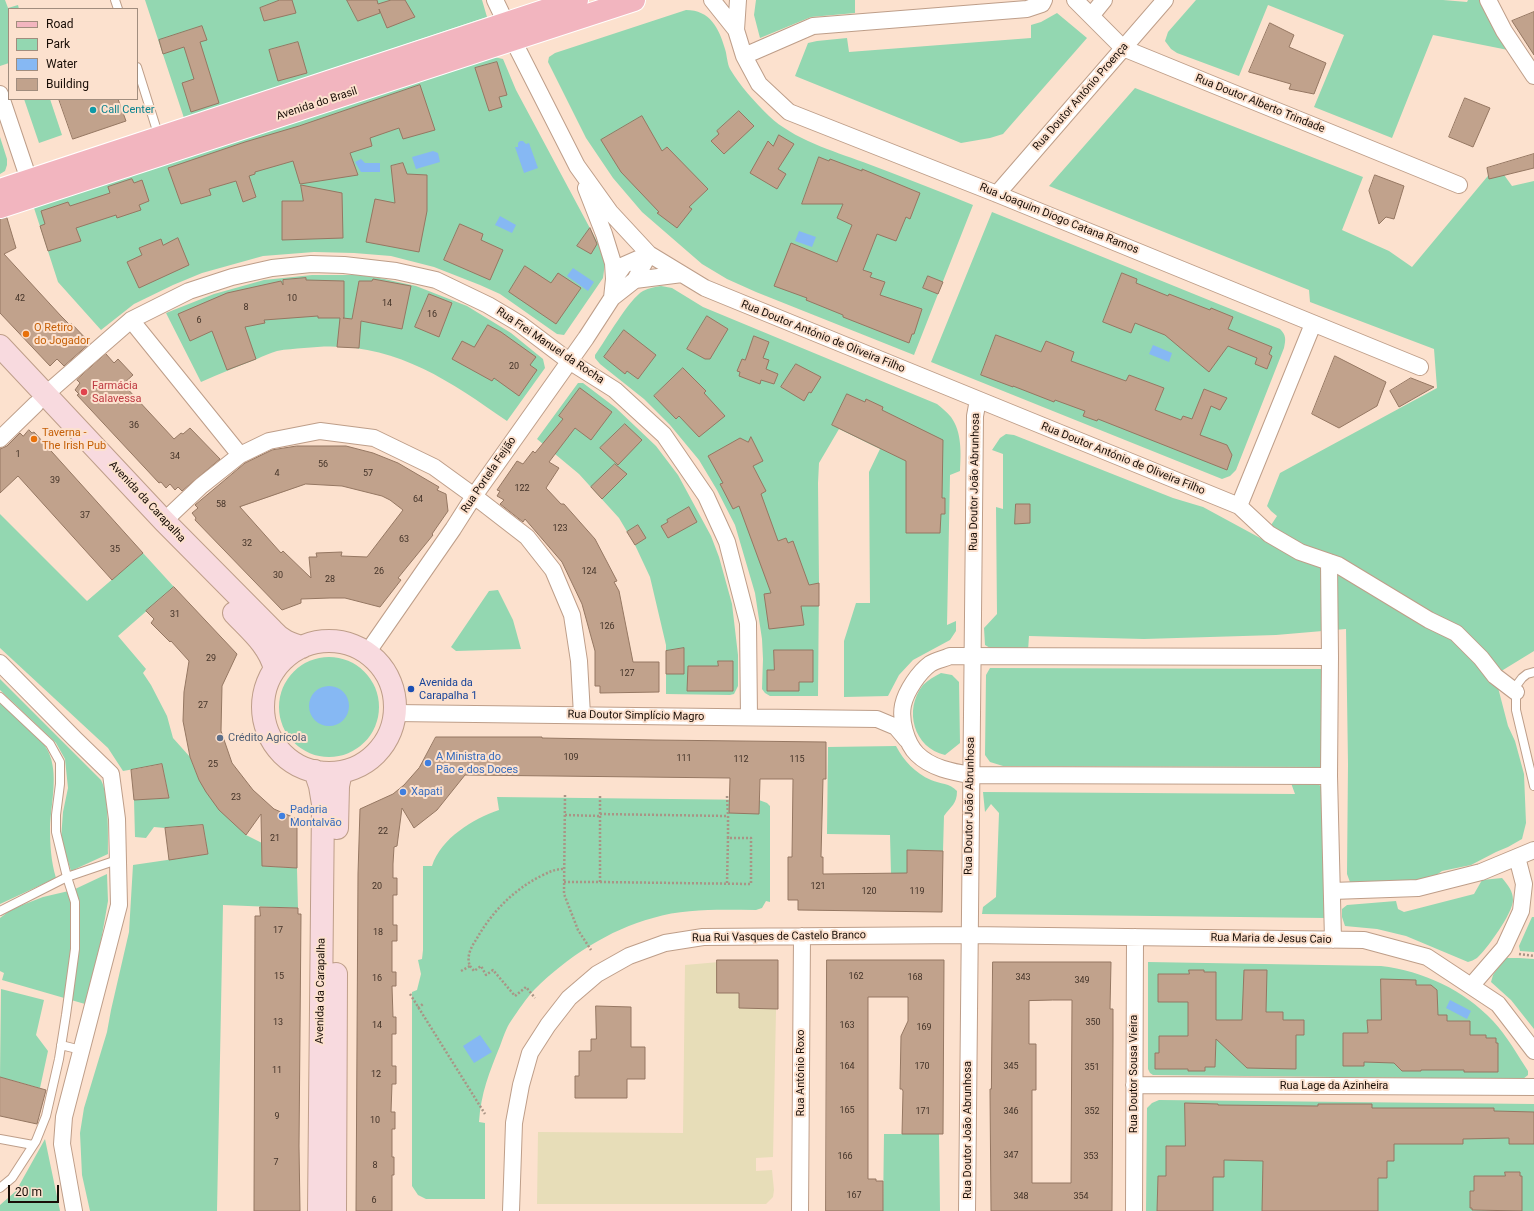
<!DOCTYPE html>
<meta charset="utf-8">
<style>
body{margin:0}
#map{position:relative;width:1534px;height:1211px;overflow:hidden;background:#fce1ce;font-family:Roboto,sans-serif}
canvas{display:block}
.legend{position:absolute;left:8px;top:8px;width:130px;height:92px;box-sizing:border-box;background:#fce1ce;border:1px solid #a18d7e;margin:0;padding:5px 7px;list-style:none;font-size:12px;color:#190e07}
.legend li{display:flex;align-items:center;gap:8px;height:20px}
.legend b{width:20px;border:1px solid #a18d7e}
.scale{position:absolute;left:8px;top:1185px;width:51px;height:18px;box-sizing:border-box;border:2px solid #190e07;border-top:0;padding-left:5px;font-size:12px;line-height:14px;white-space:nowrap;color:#190e07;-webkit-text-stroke:3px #fce1ce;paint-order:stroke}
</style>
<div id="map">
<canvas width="1534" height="1211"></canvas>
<ul class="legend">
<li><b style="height:5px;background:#f2b5bf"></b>Road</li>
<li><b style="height:11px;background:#93d7b1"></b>Park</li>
<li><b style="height:11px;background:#86b8f3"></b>Water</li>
<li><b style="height:11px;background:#c1a28c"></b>Building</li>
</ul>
<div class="scale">20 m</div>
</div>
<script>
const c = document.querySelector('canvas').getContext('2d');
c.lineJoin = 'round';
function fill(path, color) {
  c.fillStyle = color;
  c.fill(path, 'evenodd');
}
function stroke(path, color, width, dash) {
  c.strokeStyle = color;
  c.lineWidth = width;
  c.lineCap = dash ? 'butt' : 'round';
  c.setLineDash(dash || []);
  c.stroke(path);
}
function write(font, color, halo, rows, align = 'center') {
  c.font = font + ' Roboto,sans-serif';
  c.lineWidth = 4;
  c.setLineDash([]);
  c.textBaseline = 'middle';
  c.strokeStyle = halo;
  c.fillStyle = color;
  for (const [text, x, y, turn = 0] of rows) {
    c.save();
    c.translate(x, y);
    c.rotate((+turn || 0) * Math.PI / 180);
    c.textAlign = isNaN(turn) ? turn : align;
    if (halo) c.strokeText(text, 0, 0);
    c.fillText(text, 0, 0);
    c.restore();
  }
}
fill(new Path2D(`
 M0 0H5L8 8 18 5 19 9H9V63L0 66Z
 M145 0H482L487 17 184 118Z
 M756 0H858H855V13L811 17 760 38 754 15Z
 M1196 0H1443L1467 2 1468 0H1488L1518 52 1433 35 1392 138 1314 107 1344 35 1268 5 1239 76 1177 53 1171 49 1165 41 1168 32Z
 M686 10C710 10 719 28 725 49 727 55 727 63 730 69 740 86 755 102 769 116 793 139 833 151 863 162 900 176 937 190 973 205L914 355 756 292 727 279 702 264 642 212 613 178 586 138 548 62 549 57 555 53Z
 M1057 13 1087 38 1003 134 990 138 961 143 795 76 808 43 817 41 847 38 849 52 1031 38V25L1041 22Z
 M494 57 503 59 516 90 600 247 605 263 603 278 564 335 557 334 500 294 480 285 434 267 391 256 354 253 314 252 263 256 202 273 173 285 134 304 101 330 58 282 34 208 73 194Z
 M1135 88 1363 177 1342 230 1389 251 1412 267 1497 165 1512 186 1534 181V651L1503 670 1495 676 1508 726 1515 741 1524 774 1526 823 1522 839 1508 847 1496 852 1471 865 1442 871 1431 879 1410 882 1351 885 1347 874 1348 764 1346 629 1276 635 1144 639 1029 636 1028 651 990 648 985 645 984 628 997 614 996 507 1003 509V454L992 450 1000 438 1006 434 1014 435 1173 498 1203 507 1262 539 1277 516 1271 511 1267 506 1280 473 1437 388 1434 349 1310 302 1309 290 1049 186Z
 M24 99H50L62 135 39 143Z
 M0 137 7 159V165L5 171 0 174Z
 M992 212 1280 329C1286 335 1286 339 1284 348L1236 470 1230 476 1222 479 931 362Z
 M312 275H366L416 286 467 306 511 333 543 359 545 368 507 421C443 376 387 338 304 348 295 349 286 349 277 351 270 353 263 356 257 359 238 366 219 374 201 382L166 313 214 294 264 280Z
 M661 286 672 288 703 307 937 404C942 408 947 412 951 417 962 432 961 453 960 471L950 475 947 625 956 621V631L950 640 913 660 899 675 888 696 844 697V641L856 603H870L869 472 880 449 839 429 819 463 818 483 819 583 818 696H770L765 693 762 689 763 659 762 639 755 593 735 525 717 490 699 460 670 425 644 399 600 364 595 358V355C606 340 629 299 643 291 649 288 655 287 661 286Z
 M578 383H583L616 408 656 446 678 475 711 536 719 557 732 604 738 655V686L734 694 730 695 666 694V645L650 577 635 545 619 518 579 474 537 439Z
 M0 514 87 601 143 553 174 587 118 636 146 669 143 673 151 685 167 716 173 738 190 757 199 780 246 835 262 843V866L297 868 298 908 223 905 217 1211H90L82 1175 80 1133 84 1108 107 1032 111 1010 129 932 133 865 208 854 203 825 165 828 154 827 146 838 135 837 134 800 169 797 162 764 123 771 108 748 0 648Z
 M498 590 513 620 521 649 456 651 451 647 489 591Z
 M279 707a50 50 0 1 1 100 0a50 50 0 1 1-100 0Z
 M990 668 1321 669 1323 767 1003 766 990 762 985 755 986 675Z
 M941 673 952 675 959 682 960 743 945 755C914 748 903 710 923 685 928 680 935 676 941 673Z
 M0 679 101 780C109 794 108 837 108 854L71 871 61 839 63 812 68 788 65 759 56 743 0 690Z
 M0 703C16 715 39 733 48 751 59 773 51 803 50 827 50 845 51 861 56 878L0 904Z
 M896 746C904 761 915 773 931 780 940 784 950 783 957 791 957 804 951 806 944 816L943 851 907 850V874H891L890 835 827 834 828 747Z
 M1291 783 1318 784 1323 788 1326 918 982 914 983 907 996 897 999 813 991 804 985 812 983 792 1295 794Z
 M497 797 759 800 767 803 770 806V902L766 901 762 908 756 910C721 910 687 908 653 918 610 929 566 958 535 989 526 998 518 1011 511 1021 506 1028 503 1038 500 1046 489 1073 481 1093 479 1122L485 1123V1199H426L418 1195 412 1186V992L417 990 421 974 418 960 422 959 423 950V866H432C441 838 473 819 499 810Z
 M107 874 108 901 101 941 85 1004 2 980 4 973 0 971V918L12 909 43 897 73 890Z
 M1502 878C1508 885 1513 891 1513 900 1513 913 1487 949 1477 958 1474 960 1471 961 1468 962L1406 936 1377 929 1345 926 1342 917V909L1347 905 1396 901 1398 909 1404 912 1474 894 1482 880Z
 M1532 917H1534V952L1520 951 1519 946Z
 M1505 958H1519L1534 959V1029L1511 1000 1491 982 1493 975Z
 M1148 962 1381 966C1423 971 1464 990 1493 1021 1507 1036 1517 1054 1528 1071V1075L1523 1079 1153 1075 1150 1073 1148 1069Z
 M1 989 44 1000 36 1035 48 1051 40 1088 0 1077Z
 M1159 1100 1534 1104V1211H1146L1147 1108 1152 1103Z
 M884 1134H939L940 1211H883Z
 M45 1139 60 1211H0V1205L16 1191Z`), '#93d7b1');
fill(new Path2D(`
 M719 962 777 963 773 1157 756 1158V1171L772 1170 774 1190 773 1197 766 1204H537L538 1132 683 1133 685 965Z`), '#e7ddb8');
fill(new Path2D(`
 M520 141H523L526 144 529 143 538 168 524 173 515 147H518V143Z
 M433 151 438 153 440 162 416 169 412 157Z
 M361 159 365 163H380V172H361L355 162Z
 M500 216 516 225 512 233 495 225Z
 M799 231 816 237 812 247 795 241Z
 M573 268 594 282 588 291 567 276Z
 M1153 345 1172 353 1169 362 1149 354Z
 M309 706a20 20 0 1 1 40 0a20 20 0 1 1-40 0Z
 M1450 1000 1471 1011 1467 1019 1446 1008Z
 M480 1035 492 1052 474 1063 463 1046Z`), '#86b8f3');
const building = new Path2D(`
 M280 0H292L296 13 264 21 260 8Z
 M347 0H377L378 4 391 0H405L415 17 387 28 379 9 380 13 358 21Z
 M1534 12V55L1512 21Z
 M1270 23 1294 35 1289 47 1326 63 1314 94 1289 89 1291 84 1249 72Z
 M202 26 207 40 200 42 219 103 191 112 182 83 194 79 184 47 163 54 159 40Z
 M298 42 307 73 278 81 269 50Z
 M497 62 507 95 499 97 502 107 489 111 475 68Z
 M420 85 435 130 403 139 399 128 370 138 372 146 350 153 358 175 300 184 293 161 255 172V174L249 176 256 197 243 202 236 181 209 189 211 195 181 204 168 168 245 142 299 126Z
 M1465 98 1490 108 1473 147 1449 137Z
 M59 99H118L126 121 73 139Z
 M739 111 754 126 724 154 711 141 719 134 717 131Z
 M642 116 662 151 667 147 708 189 689 207 692 209 677 228 657 213 659 212 621 172 601 140Z
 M779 135 794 144 778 169 786 174 777 189 750 173 768 141 773 146Z
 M1534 154V168L1489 179 1487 168Z
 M819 157 829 161 830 159 862 171V169L920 193 910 219 906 217 896 241 877 234 863 270 872 273 870 277 885 282 880 295 922 309 914 334H912L909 343 843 317V315L806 300 807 298 774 286 791 243 837 262 852 225 837 218 843 204H802Z
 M403 163 407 174 427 175V211L419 252 366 242 375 199 395 203 391 166Z
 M1375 175 1404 186 1394 219 1386 217 1379 224 1369 191Z
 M132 179 134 183 142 180 149 201 139 205 141 210 117 218 116 215 76 228 81 241 48 251 40 226 45 224 41 211 68 202 70 206 110 193 108 187Z
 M301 185 342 193 343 238 282 240V201H303Z
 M7 218 16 248 4 254 61 316 72 327 71 323 90 343 64 366 57 359 50 366 0 313V219Z
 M460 224 483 234 481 240 503 250 490 280 444 260Z
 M590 228 597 244 591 254 577 246Z
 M178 238 189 265 139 288 127 262 142 255 139 248 161 239 163 245Z
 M525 266 551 283 558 273 581 288 556 324 509 292Z
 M1122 273 1137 279 1136 283 1168 296 1169 294 1210 310 1211 308 1233 317 1228 329 1272 347 1269 354 1272 356 1267 369 1255 364 1257 358 1228 346 1209 372 1165 335 1135 323 1131 333 1103 322Z
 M928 276 943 282 938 294 923 288Z
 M306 278V280L344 281V318H343L352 319 359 281H372L373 279 411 286 402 329 361 321 359 348 337 347 340 318H318V316L264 320 265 323 245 327 256 359 227 370 212 331 190 341 178 314 227 293 281 281 283 285V280Z
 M429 294 452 303 439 337 415 327Z
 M707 316 728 329 710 359H705L687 349Z
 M488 325 501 332 536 357 530 365 537 370 519 396 494 378 492 381 452 359 462 341 474 347Z
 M624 330 656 355 638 379 627 371 625 374 604 357Z
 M996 335 1041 352 1046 341 1074 352 1071 361 1126 381 1129 375 1164 388 1155 410 1181 420 1183 416 1192 419 1204 389 1227 398 1220 410 1211 406 1200 435 1227 445 1232 455 1227 470 1098 419 1097 421 1083 416 1085 411 1055 400 1054 402 1013 386V387L981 375Z
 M754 336 769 342 763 358 769 360 766 369 778 374 774 384 761 380 760 384 739 376 740 372 737 371 742 359 745 360Z
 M106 354 114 363 118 359 133 375 123 384 174 439 181 433 183 434 190 428 220 459 182 491 178 487 175 490 170 484 166 488 161 482 159 483 77 395 79 394 75 390 80 383 77 380Z
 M1335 356 1386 382 1377 406 1339 428 1312 414Z
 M796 364 821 377 811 393 809 392 804 401 781 387Z
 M683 368 706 391 704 393 725 416 699 437 679 416 676 419 654 396Z
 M1411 378 1434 387 1399 407 1390 391Z
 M580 388 612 412 591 440 575 428 549 462 559 468 546 488 561 504H564L595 539 617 581 614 582 619 591 633 662H659V692L600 693V686H595V651L582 604 562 562 525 519 523 522 500 504 504 500 497 496 500 491 497 490 517 461 523 464 533 451 535 453 563 419 559 416Z
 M847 394 865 402 866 399 883 407 882 410 943 440 942 498H945V514H941L940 533H906V461L832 425Z
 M625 424 642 440 618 465 600 448Z
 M29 430 32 433 34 432 143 553 112 580 18 476 0 493V449L7 446 20 433 23 436Z
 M751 437 763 461 753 466 766 491 761 494 778 541 786 538 788 543 793 541 809 585 819 583V606H801L804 625 769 629 764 594 771 593 739 506 733 509 720 484 723 483 708 456 740 438 748 442Z
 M297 446H346L373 453 398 463 439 487 437 490 446 494 448 511 432 534 433 535 398 578 401 580 380 607 345 598H330L301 599V603L282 610 195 520 196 518 192 513 198 508 195 505 245 463 272 450ZM306 484 342 486 382 496 390 500 403 510 367 557 341 556 342 552 316 553 317 557H309L311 578 283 551 281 553 240 507Z
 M615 464 627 474 602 499 591 487Z
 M1016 504H1030V523L1015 524Z
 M689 507 697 522 668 538 661 526 668 522 667 520Z
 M638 525 646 538 635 545 627 532Z
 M174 587 237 654 222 686 221 731 232 763 253 790 274 809 297 819V868L262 866 261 814 246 835 219 810 206 792 199 780 190 757 183 721 184 692 189 661 171 641 170 642 151 623 154 619 146 611Z
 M684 648V674H666V651Z
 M774 650H813V682H799V691H767V670H774Z
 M718 661H733V691H687L688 666H718Z
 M436 737H542V738L655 740 826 742V779H823L821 857H823V874L907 873V850L943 851 942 912 798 910V900H788V857H792L793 779H760L759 814 729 813 730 778 465 775 437 810 414 828 402 808 397 846 394 847 393 864V878H397V895H393V925H397V941H392V972H396V986H392L393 1017H396V1034H392V1066H396V1084H392L391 1112H395V1129H392V1157H394V1175H392V1211H356L358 874 360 809 393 794 404 785 419 768Z
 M162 764 169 798 134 800 131 770Z
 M203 825 208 854 169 860 165 828Z
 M260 907 298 908V914H301L299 1146 300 1211H254L255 916H260Z
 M717 960H778V1009L739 1008V993H717Z
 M827 960H944L943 1134H902L903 1091 902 1089H900L901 1036 908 1021V997H868V1179H876V1181H883V1211H826Z
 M993 962H1111L1110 1009H1113V1038L1112 1211H991L990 1089H991ZM1053 1000H1072L1071 1183H1032V1090H1036V1044H1029V1001Z
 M1189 970H1204V972H1216V1020H1242L1244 970H1267L1266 1012H1283V1020H1304V1035H1296V1069L1247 1068 1216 1039 1215 1067H1205V1071H1188V1069H1155V1053H1159V1036H1188V1002H1158V974H1189Z
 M1381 979 1416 980V985H1431L1437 990 1438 1015H1447V1021H1470V1035H1486V1038H1496V1043H1498V1072H1464V1070H1421V1071H1402L1394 1063 1364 1062V1066H1343V1033H1368L1367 1020H1381Z
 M596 1006 631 1007V1047H645V1079H627V1098H575V1076H579V1051H591V1039H596Z
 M0 1077 46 1090 37 1124 0 1116Z
 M1185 1103 1218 1104V1105L1318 1106V1104H1372V1108H1494V1111L1534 1112V1144H1509V1138L1463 1139V1144H1394V1161H1387V1178H1378V1211H1262L1263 1161 1224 1160V1177H1213V1211H1157L1158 1176H1166V1146H1185Z
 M1505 1172H1520V1176H1522V1211L1472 1210V1208H1470V1191H1474V1176H1505Z`);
fill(building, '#c1a28c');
stroke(building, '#957762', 1);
const service = new Path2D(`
 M115 0 118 9
 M137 67 159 137
 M1534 672 1527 674 1522 678 1516 686V710L1534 786
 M0 697 50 744 60 762V784L56 815V832L67 877 75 902V949L66 1015 59 1059 46 1116 36 1141 12 1178 0 1188
 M0 911 67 877 117 860
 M61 1045 81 1050
 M0 1139 33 1145`);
const minor = new Path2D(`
 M495 0 506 23
 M712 0 736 30
 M738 0 736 30 744 56 759 84 789 112 997 194 1420 367
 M1075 0 1123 48 1459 185
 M1488 0 1504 31 1534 76
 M1091 16 1104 0
 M513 40 577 166 610 212 649 254 705 288 1239 506 1269 534 1300 552 1338 565 1429 620 1456 633 1481 658 1495 676 1516 692
 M744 56 813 26 1027 9 1042 4 1044 0
 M0 94 29 180
 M586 188 604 234 613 263 614 279 612 298
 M997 194 1165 0
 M614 279 624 265 649 254
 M635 280 682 274
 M131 320 240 455
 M46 394 131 320 189 291 232 277 272 268 311 264 344 265 396 271 436 280 488 305 520 324 569 361 615 390 664 435 706 496 727 542 748 623 749 717
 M0 439 36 404
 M1239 506 1313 324
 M164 521 201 486 240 455 269 441 320 431 374 438 434 467 474 496 527 537 553 570 572 615 579 661 582 715
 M1329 562 1330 657
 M367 653 453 529 474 496 586 338 612 298 635 280 649 254
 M0 663 75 739 111 774 117 819 119 905 64 1117 62 1144 74 1211
 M395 713 877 719 896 727 907 740
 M1329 776 971 775C952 772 931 768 917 754 906 743 900 720 903 705 906 691 919 672 930 664 936 660 944 659 950 656L1330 657 1329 776 1333 940
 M1332 891 1418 888 1481 872 1534 850
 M1471 986 1504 948 1521 911 1524 884 1517 857
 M1134 1085 1534 1087
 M511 1211 514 1123 521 1085 530 1053 548 1025 569 998 597 974 629 956 665 943 703 937 968 935 1364 940 1427 957 1498 1004 1534 1051
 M800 1211 802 936
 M967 1211C969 946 972 681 975 416L978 400
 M1134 1211 1135 937`);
const secondary = new Path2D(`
 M0 346 164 521 272 630C281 640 289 644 302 647
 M234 613C250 630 269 645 275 669
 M263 707a66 66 0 1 1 132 0a66 66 0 1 1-132 0Z
 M315 771 320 786 323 804 319 1211
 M337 828 338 786 341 772
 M335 1211 336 974`);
const primary = new Path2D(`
 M0 190 577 0
 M0 207 634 0`);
stroke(service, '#be9e89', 10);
stroke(minor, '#be9e89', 18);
stroke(secondary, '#be9e89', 24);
stroke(primary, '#fff', 24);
stroke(new Path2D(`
 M565 795 564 894 578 930 591 950
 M727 796 728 816
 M565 815 600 816
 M564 882H600V795
 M600 882 751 884V838H728V816L600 814
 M727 883 728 838
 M1519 954 1534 956
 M470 966 474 971 481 966 486 975 493 970 515 996 526 987 535 998
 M461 971 470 966C466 957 471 947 476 940 491 913 513 890 541 876 549 872 555 869 564 869
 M410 994 485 1114
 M418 1008 423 1004`), '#a99485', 2.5, [2, 2]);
stroke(service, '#fff', 8);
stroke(minor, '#fff', 16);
stroke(secondary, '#f8dadf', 22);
stroke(primary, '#f2b5bf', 22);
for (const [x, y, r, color] of [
 [93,110,4,"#0f9aa8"],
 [26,334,4,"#e8710a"],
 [84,392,4,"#e0444e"],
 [34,439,4,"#e8710a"],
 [411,689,4,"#1a4fb4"],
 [220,738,4,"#5c6f8a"],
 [428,763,4,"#3f7fe0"],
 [403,792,4,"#3f7fe0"],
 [282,816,4,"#3f7fe0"]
]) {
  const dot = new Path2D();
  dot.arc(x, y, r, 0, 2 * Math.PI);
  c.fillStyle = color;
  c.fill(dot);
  stroke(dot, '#fce1ce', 1.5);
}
write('9px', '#433328', null, [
 ["42",20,299],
 ["10",292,299],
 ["14",387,304],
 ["8",246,308],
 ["16",432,315],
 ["6",199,321],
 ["20",514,367],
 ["36",134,426],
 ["1",18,455],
 ["34",175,457],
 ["56",323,465],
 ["4",277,474],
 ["57",368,474],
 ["39",55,481],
 ["122",522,489],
 ["64",418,500],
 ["58",221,505],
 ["37",85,516],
 ["123",560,529],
 ["63",404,540],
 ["32",247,544],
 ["35",115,550],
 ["26",379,572],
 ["124",589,572],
 ["30",278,576],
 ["28",330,580],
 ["31",175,615],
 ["126",607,627],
 ["29",211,659],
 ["127",627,674],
 ["27",203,706],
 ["109",571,758],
 ["111",684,759],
 ["112",741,760],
 ["115",797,760],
 ["25",213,765],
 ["23",236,798],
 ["22",383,832],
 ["21",275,839],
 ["20",377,887],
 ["121",818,887],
 ["120",869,892],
 ["119",917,892],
 ["17",278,931],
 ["18",378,933],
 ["15",279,977],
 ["162",856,977],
 ["168",915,978],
 ["343",1023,978],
 ["16",377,979],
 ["349",1082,981],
 ["13",278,1023],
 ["350",1093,1023],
 ["14",377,1026],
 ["163",847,1026],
 ["169",924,1028],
 ["164",847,1067],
 ["170",922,1067],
 ["345",1011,1067],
 ["351",1092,1068],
 ["11",277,1071],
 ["12",376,1075],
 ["165",847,1111],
 ["171",923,1112],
 ["346",1011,1112],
 ["352",1092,1112],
 ["9",277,1117],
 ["10",375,1121],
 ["347",1011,1156],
 ["166",845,1157],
 ["353",1091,1157],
 ["7",276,1163],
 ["8",375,1166],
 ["167",854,1196],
 ["348",1021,1197],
 ["354",1081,1197],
 ["6",374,1201]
]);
write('11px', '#190e07', '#fce1ce', [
 ["Rua Doutor António Proença",1081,97,-49],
 ["Avenida do Brasil",317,104,-18],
 ["Rua Doutor Alberto Trindade",1260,104,22],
 ["Rua Joaquim Diogo Catana Ramos",1059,219,22],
 ["Rua Doutor António de Oliveira Filho",823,337,22],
 ["Rua Frei Manuel da Rocha",550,346,34],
 ["Rua Doutor António de Oliveira Filho",1123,459,22],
 ["Rua Portela Feijão",489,475,-56],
 ["Rua Doutor João Abrunhosa",975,482,-89],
 ["Avenida da Carapalha",147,502,47],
 ["Rua Doutor Simplício Magro",636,716,1],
 ["Rua Doutor João Abrunhosa",970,806,-89],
 ["Rua Rui Vasques de Castelo Branco",779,937,-1],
 ["Rua Maria de Jesus Caio",1271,939,1],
 ["Avenida da Carapalha",321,991,-89],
 ["Rua António Roxo",801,1073,-90],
 ["Rua Doutor Sousa Vieira",1134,1074,-90],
 ["Rua Lage da Azinheira",1334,1086],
 ["Rua Doutor João Abrunhosa",968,1130,-90]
]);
write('11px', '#0d838f', '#fce1ce', [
 ["Call Center",101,110]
], 'left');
write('11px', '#c56008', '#fce1ce', [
 ["O Retiro",34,328],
 ["do Jogador",34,341],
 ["Taverna -",42,433],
 ["The Irish Pub",42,446]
], 'left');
write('11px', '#be3a42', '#fce1ce', [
 ["Farmácia",92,386],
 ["Salavessa",92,399]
], 'left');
write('11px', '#164399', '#fce1ce', [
 ["Avenida da",419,683],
 ["Carapalha 1",419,696]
], 'left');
write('11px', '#4e5e75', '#fce1ce', [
 ["Crédito Agrícola",228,738]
], 'left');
write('11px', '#366cbe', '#fce1ce', [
 ["A Ministra do",436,757],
 ["Pão e dos Doces",436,770],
 ["Xapati",411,792],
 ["Padaria",290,810],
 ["Montalvão",290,823]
], 'left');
</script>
